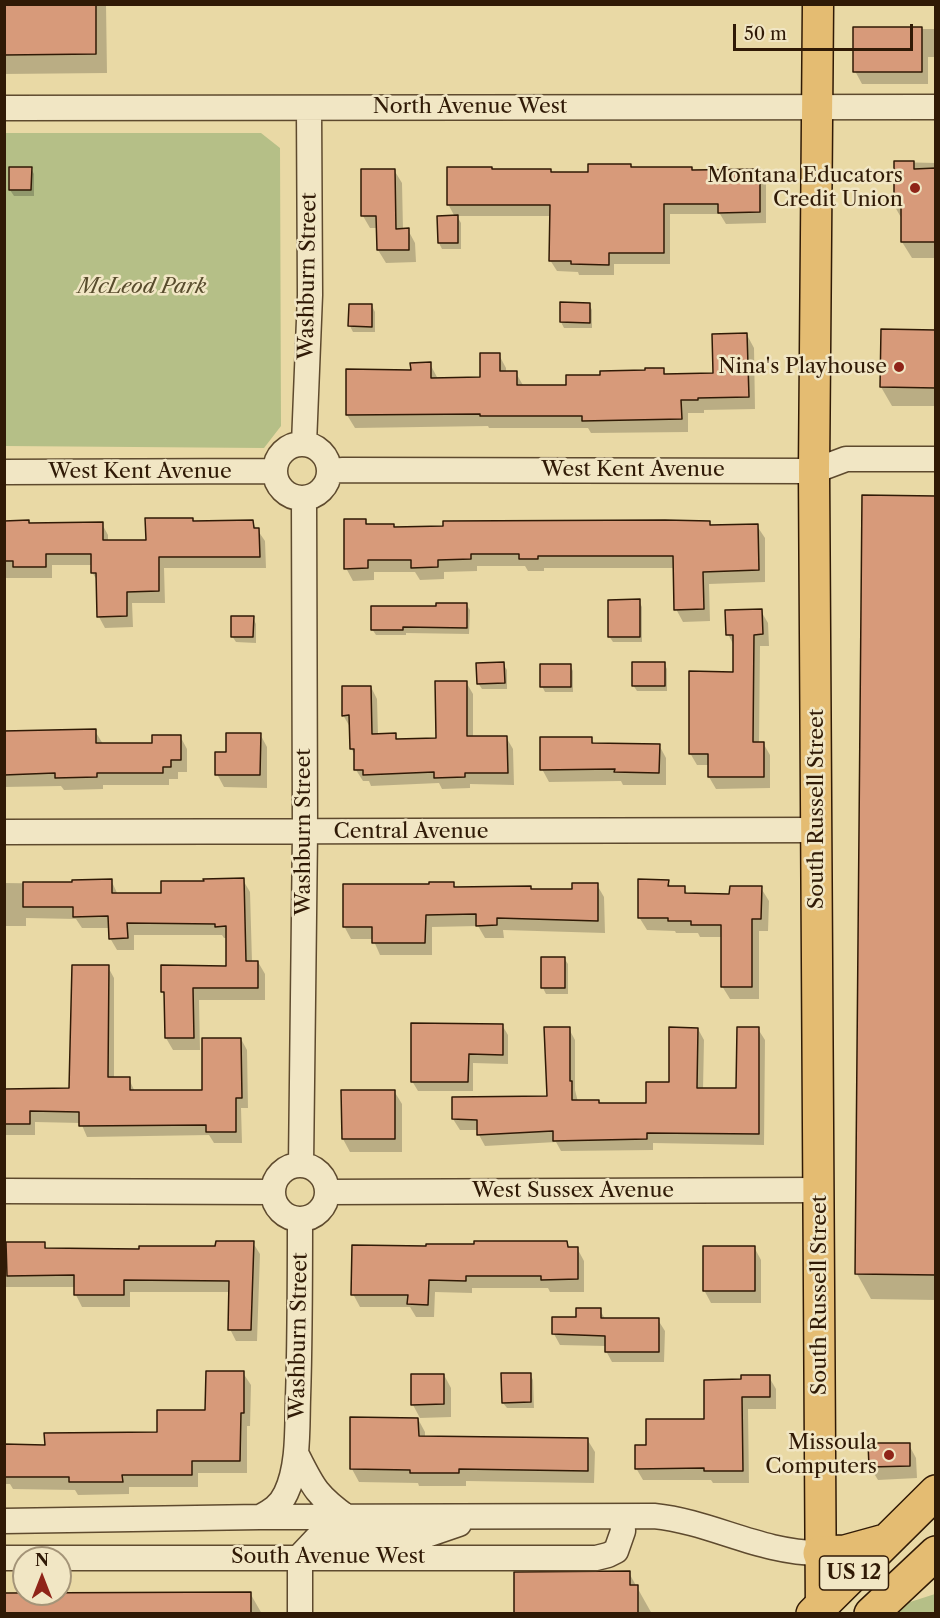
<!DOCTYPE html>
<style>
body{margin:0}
#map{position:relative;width:940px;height:1618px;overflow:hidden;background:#e9d9a5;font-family:"Libre Caslon Text",serif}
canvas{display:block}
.frame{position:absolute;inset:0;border:6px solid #301a06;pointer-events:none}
.north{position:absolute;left:12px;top:1546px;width:60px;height:60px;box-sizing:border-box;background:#f1e6c4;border:2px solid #a49478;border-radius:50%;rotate:0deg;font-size:16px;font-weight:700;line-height:24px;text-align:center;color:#301a06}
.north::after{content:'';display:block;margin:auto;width:21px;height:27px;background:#8f2418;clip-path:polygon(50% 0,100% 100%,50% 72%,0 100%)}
.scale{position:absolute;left:733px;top:24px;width:180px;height:27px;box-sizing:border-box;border:3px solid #301a06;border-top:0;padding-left:8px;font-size:18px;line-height:21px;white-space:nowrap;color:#301a06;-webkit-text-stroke:4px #f1e6c4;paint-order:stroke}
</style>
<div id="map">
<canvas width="940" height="1618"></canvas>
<div class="frame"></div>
<div class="north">N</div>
<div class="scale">50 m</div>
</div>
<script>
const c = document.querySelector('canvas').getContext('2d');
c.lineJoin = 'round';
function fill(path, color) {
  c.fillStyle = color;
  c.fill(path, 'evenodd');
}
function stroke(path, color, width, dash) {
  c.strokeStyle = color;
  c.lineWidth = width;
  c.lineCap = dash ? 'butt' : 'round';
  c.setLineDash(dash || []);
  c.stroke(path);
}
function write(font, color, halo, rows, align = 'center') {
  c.font = font + ' "Libre Caslon Text",serif';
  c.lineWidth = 5;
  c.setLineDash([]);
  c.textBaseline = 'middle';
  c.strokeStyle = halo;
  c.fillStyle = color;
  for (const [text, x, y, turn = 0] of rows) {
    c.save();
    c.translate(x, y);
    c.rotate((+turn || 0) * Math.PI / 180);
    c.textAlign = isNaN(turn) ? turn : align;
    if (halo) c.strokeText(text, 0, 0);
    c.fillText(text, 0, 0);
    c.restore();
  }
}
fill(new Path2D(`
 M5 133H261L280 148 281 426 264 448 5 446Z
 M935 1594V1613L889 1614 907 1603Z`), '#b5bf87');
fill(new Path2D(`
 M4 4H106L107 73 4 74Z
 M855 29H936V57H928V84H862L855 71Z
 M895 162 936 163V258H912L902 242V219L895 207Z
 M631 166 632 168H691L693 171H759L766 182V223L726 224 720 214H670V264H614V275H579L578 272 557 271 550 260 551 216H457L461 223V249H442L439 243 455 217 448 204 492 170 590 173Z
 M10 168H31L34 174V196H14L10 190Z
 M394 170 402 183 403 230H408L415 243 416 262 386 263 378 250V228H370L363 216Z
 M589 304 592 310V328H564L561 322Z
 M372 306 375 312V332H353L350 326Z
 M747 335 754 348 755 409 704 410V413H688V432L591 433 588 428H489L488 426 355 428 347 415 412 371 430 364 438 379 482 378 499 355 506 368V373H516L524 387H567L601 376 663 370 666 375 714 374Z
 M936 350V406H892L881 387Z
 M936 497V1300L871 1299 857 1274Z
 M193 520 194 523 252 522 265 541 266 568H164L165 603H132L133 627 105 628 99 617 98 582 92 572V565H52V578H4V522L29 525 102 524 108 535V541H147Z
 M365 520 368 525H393L395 529 709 522 711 527 757 526 765 538V582L709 584 710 621 683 622 676 609 675 568H544V571H528L525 566H477V571L444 572V579L420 580 415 572H374V580L353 581 346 568Z
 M639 601 642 607V642H613L609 636Z
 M466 604 470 610 469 634 406 633V635H376L372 629 437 608Z
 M761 611 768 623 769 646H760L759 743H763L770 755V788L716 789 709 777V765H697L690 753 734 674V646L728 634Z
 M253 618 256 624V643L236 642 232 636Z
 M664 663 667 669V691H637L633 685Z
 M503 664 507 670V689H482L478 683Z
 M570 665 573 671V692H545L542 686Z
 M466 682 473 694V737H506L513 749 514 785 470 784V788L442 789 439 783 371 786 369 781H363L356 770V757L351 748 350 727 343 715 371 687 377 699 378 735H395L399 741 437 740Z
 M4 730H14L15 732 95 731 103 744H154L180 736 187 749V772H178V779H169V785H103V789L64 790 61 786 4 787Z
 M260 734 267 747V788L224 787 217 774 227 753Z
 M591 738 595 745H659L666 758V785H623L621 781 549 782 542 769Z
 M111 880 118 895H162L243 880 250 892 252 962H258L265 974V1000H199L200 1050H173L166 1038V997L162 992 163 967 228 968V938H224L222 935H134V950H117L110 938V928H82L76 919 26 918V926H4V883L74 884Z
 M668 881 671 888H684L688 894 731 896 761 888 769 901 768 931H759V999H730L722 986V937H700L698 933H676L675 931 647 930 639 917Z
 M453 884 456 889 531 890H574L597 885 604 897 605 933 503 930 504 938H485L478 926 432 927V955H380L373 939H351L344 926 430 885Z
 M564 958 568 964V994H546L543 988Z
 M108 967 114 978V1079H129L135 1092H204L241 1039 247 1050 248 1108H241L242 1143H214L209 1135 87 1137 81 1123 35 1122V1135H4V1090L71 1089Z
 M502 1025 508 1035V1064L473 1063V1091H418L412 1081Z
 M569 1029 575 1040V1090L578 1102 600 1105H648L670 1084 698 1029 704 1040 703 1090H737L758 1029 765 1040 764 1145 653 1143V1150L561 1151 556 1142 485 1146 479 1135V1130H460L453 1119 548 1098Z
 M394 1091 402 1104V1152H350L343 1139V1092Z
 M567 1242 570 1248H577L584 1261V1292H550L548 1288H472V1293L435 1292 434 1317H416L410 1307H360L353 1294 428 1248Z
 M4 1243H44L47 1249 140 1250 217 1247 253 1243 260 1254 257 1341H236L230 1329V1292H130V1307H82L76 1295V1287H4Z
 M754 1247 761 1260V1303H711L704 1290Z
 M600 1310 605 1319 658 1320 665 1331 664 1362H612L606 1351V1346L560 1345 554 1334 577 1319Z
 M243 1373 251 1385 250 1426H247V1473H198V1487H129V1494L78 1495 75 1490 13 1489 10 1484H4V1446H46L158 1433 207 1412Z
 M530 1374 533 1380 534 1408H507L503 1403Z
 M413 1375H444L451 1388V1417L420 1418 413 1405Z
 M769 1377 776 1389V1409H748L749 1483H713L711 1480H643L636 1468 648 1446 705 1420 743 1381Z
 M352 1419H418L425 1432V1438L587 1439 595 1452 594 1483 466 1481V1486H419L418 1483 359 1482 352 1469Z
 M909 1445 916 1458 917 1478 878 1480 870 1467Z
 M629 1573 652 1614H516Z
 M250 1593 262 1614H4Z`), '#0003');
const building = new Path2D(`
 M4 4H96V54L4 55Z
 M853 27H922V72H853Z
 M894 161H914V169L936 168V242H901V207H894Z
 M588 164H631V167H692V170L760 169V212L718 213V204H664V253H609V265L571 264V261H549L550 205H447V167H492V169H551V172H588Z
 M9 167H32L31 190H9Z
 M361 169H395L396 229 409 228V250H377L376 216H361Z
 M458 215V243H438L437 216Z
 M560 302 590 303V323L560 322Z
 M349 304H372V327L348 326Z
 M881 329 936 330V388L880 387Z
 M747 333 749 397 698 398V400H681L682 419 582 421V416H480V414L346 415V369L411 370 410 363 431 362V378L480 377V353H500V371H517V385H566V375H600V371L645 370V368H664V374L713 373 712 334Z
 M862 495 936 496V1275L855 1274Z
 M145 518H193V521L253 520 254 528H259L260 557H159V591L127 592V616L97 617 96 573H91V554H46V567H13V561H4V521L29 520V523L103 522V540H146Z
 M344 519H366V524H394V527L443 526V521L665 520 710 521V525L758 524 759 570 703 572 704 609 674 610 673 556H538V559H519V554H471V559L438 560V567L411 568V560H368V568L344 569Z
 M640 599V637H608V600Z
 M436 603H467V628L403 627V630H371V606H436Z
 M762 609 763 634 754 635 753 742H764V777H708V754H689V671L733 672V635H726L725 610Z
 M231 616H254L253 637H231Z
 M504 662 505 683 477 684 476 663Z
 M632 662H665V686H632Z
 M540 664H571V687H540Z
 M435 681H467V736H507L508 773H465V777L434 778V772L363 775V770H354V749H350L349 715 342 716V686H371L372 734 396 733V739L436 738Z
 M96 729V743H152V735H181V760H171V767H163V773H97V777L55 778V773L4 775V731Z
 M226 733H261L260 775H215V752H226Z
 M540 737H592V743L660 744 659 773 614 772 615 769 540 770Z
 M244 878 246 961H258V988H193L194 1038H165L164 992H161V965L226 966V926L215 927V924L127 923 128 938 109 939 108 916 73 917V907H23V882H72V880L112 879V893H161V881H204L203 879Z
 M638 879 669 880 668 886H685V893L729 894 730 886H762L761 919H752V987H721V925H691V921H668V918H638Z
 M429 882H454V887L531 886V889H572V883H598V921L497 918V925L476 926V914L426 915 425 943H372V927H343V884H429Z
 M541 957H565V988H541Z
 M72 965H109L108 1077H130V1090H202V1038H241L242 1098H236V1132H206V1125L79 1126V1112L30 1111V1124H4V1089L69 1088Z
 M411 1023 503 1024V1055L469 1054 468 1082H411Z
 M544 1027H570V1081H572V1100H599V1103H646V1082H669V1027L698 1028 697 1088H736L737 1027H759V1134L647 1133V1139L553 1141V1131L477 1135V1120L452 1119V1097L547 1096Z
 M341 1090H395V1139H342Z
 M216 1241H254L251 1330H228L229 1281 124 1280V1295H74V1275L7 1276 6 1242H45V1248L139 1249V1246H215Z
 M474 1241H567L568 1247H578V1279L541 1280V1276H466V1281L429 1280 428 1305 407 1304 408 1295H351L352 1245 426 1246V1244H474Z
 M703 1246H755V1291H703Z
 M576 1308H601V1318H659V1352H605V1336L552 1334V1317H576Z
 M206 1371H244V1413H241L240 1461H192V1475H122L123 1482H69V1477H4V1444L45 1445 44 1433 157 1432V1410H205Z
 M501 1373H531V1402L502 1403Z
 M411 1374H444V1404L411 1405Z
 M741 1375H770V1397H742L743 1471H704V1468L635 1469V1445H646V1419H704V1380L741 1379Z
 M350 1417 418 1418 419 1436 588 1438V1471L459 1469V1473H410V1470L350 1469Z
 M868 1443H910V1466L869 1467Z
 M630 1571V1585H638V1614H514V1572Z
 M251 1592V1614H4V1593Z`);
fill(building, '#d79a7a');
stroke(building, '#301a06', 1.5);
const minor = new Path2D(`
 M4 108 936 107
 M275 471a27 27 0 1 1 54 0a27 27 0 1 1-54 0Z
 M304 444 310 295 309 108
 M329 471 343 470 814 471 846 459H936
 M4 472 275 471
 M4 832 817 830
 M273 1192a27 27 0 1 1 54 0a27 27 0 1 1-54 0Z
 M301 1165 305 832 304 499
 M4 1191 273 1192
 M327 1192 820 1190
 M296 1453C313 1487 316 1495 348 1518
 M260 1517C271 1511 280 1506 286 1493 299 1466 297 1428 298 1398 300 1339 300 1279 300 1219
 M4 1521 260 1517 654 1516C712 1522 760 1553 820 1553
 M300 1556 317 1538 424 1536 459 1524
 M4 1558H596L608 1555 616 1551 623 1531 622 1518
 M300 1614V1556`);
const major = new Path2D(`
 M818 4 814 471 821 1614`);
const highway = new Path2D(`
 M820 1553 845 1552 885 1541
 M813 1614 936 1492
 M871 1614 936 1553`);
stroke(minor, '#5e4a2e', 27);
stroke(major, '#301a06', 33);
stroke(highway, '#301a06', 36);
stroke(minor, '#f1e6c4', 24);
stroke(major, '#e4bc72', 30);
stroke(highway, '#e4bc72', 33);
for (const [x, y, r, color] of [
 [915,188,6,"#8f2418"],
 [899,367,6,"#8f2418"],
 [889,1455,6,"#8f2418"]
]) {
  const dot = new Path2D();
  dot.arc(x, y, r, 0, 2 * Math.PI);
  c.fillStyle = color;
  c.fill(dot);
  stroke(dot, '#f1e6c4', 2);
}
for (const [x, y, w] of [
 [854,1573,69]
]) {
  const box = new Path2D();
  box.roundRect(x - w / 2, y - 17, w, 34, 4.5);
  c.fillStyle = '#f1e6c4';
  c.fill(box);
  stroke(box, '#301a06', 1.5);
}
write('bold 20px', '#301a06', null, [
 ["US 12",854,1573]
]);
write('21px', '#301a06', '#f1e6c4', [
 ["North Avenue West",470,107],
 ["Washburn Street",308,276,-89],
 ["West Kent Avenue",633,470],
 ["West Kent Avenue",140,472],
 ["South Russell Street",817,809,-90],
 ["Washburn Street",304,832,-90],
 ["Central Avenue",411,832],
 ["West Sussex Avenue",573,1191],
 ["South Russell Street",820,1295,-90],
 ["Washburn Street",299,1336,-89],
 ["South Avenue West",328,1557]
]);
write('21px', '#301a06', '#f1e6c4', [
 ["Montana Educators",903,176],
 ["Credit Union",903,200],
 ["Nina's Playhouse",887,367],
 ["Missoula",877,1443],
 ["Computers",877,1467]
], 'right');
write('italic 21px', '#584c2d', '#f1e6c4', [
 ["McLeod Park",142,287]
]);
</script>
